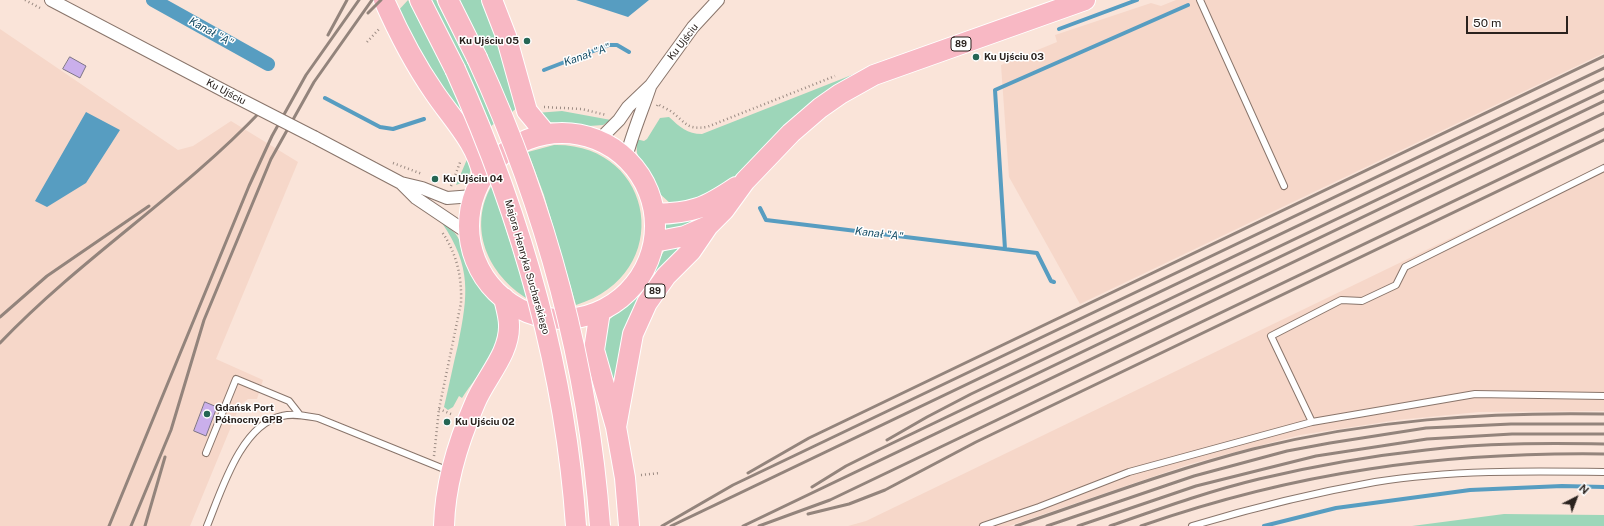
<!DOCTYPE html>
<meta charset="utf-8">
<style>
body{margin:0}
#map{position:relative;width:1604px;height:526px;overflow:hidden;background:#fae4d9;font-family:"Public Sans",sans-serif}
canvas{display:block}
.north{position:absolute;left:1556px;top:478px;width:40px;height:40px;-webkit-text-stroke:3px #fff;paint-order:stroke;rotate:42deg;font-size:11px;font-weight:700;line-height:16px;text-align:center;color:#2a221e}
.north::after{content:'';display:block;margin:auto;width:14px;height:18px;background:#2a221e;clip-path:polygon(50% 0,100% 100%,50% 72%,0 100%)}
.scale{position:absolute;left:1466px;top:16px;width:102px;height:18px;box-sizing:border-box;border:2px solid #2a221e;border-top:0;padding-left:5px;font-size:12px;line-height:14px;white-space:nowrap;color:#2a221e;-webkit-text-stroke:3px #fff;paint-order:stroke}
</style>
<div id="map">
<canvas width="1604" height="526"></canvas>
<div class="north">N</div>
<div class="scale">50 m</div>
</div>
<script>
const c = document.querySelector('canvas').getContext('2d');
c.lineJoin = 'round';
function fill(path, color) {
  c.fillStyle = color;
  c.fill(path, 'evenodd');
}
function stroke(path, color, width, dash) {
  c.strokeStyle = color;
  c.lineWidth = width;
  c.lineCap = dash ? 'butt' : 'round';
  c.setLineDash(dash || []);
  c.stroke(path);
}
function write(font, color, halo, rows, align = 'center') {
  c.font = font + ' "Public Sans",sans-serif';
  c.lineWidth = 3;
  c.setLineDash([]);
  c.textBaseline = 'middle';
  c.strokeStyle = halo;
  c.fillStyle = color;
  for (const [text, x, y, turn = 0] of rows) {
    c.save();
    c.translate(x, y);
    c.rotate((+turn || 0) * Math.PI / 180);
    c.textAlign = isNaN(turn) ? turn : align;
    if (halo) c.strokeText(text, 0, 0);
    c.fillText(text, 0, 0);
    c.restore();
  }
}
fill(new Path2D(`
 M1176 0H1604V53L1080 304 1009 177 1001 65 1057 42 1055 35 1151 3 1161 6Z
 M0 29 178 150 193 146 231 121 298 162 216 359 263 380 257 399H248L240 405 190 526H0Z
 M1604 164V411L1479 412 1397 420 1300 435 1190 464 1009 526H848L866 521Z`), '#f6d7c9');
fill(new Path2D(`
 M408 0 446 73 473 134 451 104 397 12Z
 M431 0H436L468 62 495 123 491 126 464 64Z
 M459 0H485L519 106 512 112 486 53Z
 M867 69 734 180 706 200 671 204 660 194 639 158 637 153 636 139 644 141 647 139 660 118 669 117C680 127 687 134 702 134Z
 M562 111 611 120 603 125 589 126 550 122 536 113Z
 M554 145C655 143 677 274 576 305L544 195 528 152Z
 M468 157C473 170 471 180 456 185Z
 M492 185 528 299C488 275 467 228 492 185Z
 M722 205 693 224 666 231V222Z
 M442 223C465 236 459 247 468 268 475 283 490 293 496 308 511 340 478 373 462 398L459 396 453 407 448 410 444 407C449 386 453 365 458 345 468 295 472 267 442 223Z
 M687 241 661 268 616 395 603 358 607 322 644 286 664 251 668 247Z
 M1504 514 1604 515V526H1412Z`), '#9dd6b9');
fill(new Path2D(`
 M576 0H649L628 17Z
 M86 112 120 130 86 183 47 207 35 201Z`), '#579dc1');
stroke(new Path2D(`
 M1059 29 1137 0
 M544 70 609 45H617L629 52
 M325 98 380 127 393 129 424 119
 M760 208 766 220 1037 253 1051 281 1054 282
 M1005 249 995 90 1188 5
 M1264 526 1336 508 1470 490 1562 486 1604 487`), '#579dc1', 4);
stroke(new Path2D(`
 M153 0 268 64`), '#579dc1', 14);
const building = new Path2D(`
 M70 57 86 66 80 78 63 69Z
 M205 402 217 407 206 436 194 431Z`);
fill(building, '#caafeb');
stroke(building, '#7c7486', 1);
const service = new Path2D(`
 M1200 0 1284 186
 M1312 422 1271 336 1341 300 1362 301 1396 285 1405 267 1604 168
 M206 453 236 379 289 401 300 415
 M207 526C221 492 241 424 282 416 294 413 306 416 318 418L449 471
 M983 526 1039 507 1129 472 1312 422 1475 394 1604 396
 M1192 526C1252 508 1313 493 1375 482 1450 470 1527 471 1604 472`);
const minor = new Path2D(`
 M51 0 230 94
 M314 137 401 183 422 188 447 198 473 196
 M599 140 619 120 628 107 651 85 693 27 718 0
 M626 158C632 134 642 111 650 87
 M401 183 416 198 468 233`);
const trunk = new Path2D(`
 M384 0C398 32 414 63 434 92 452 119 477 143 483 176
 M420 0 455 69
 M448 0 477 58
 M492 0 506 36 527 111 546 134
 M469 226a93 93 0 1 1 186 0a93 93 0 1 1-186 0Z
 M655 214C693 213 705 208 736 187
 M654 242 685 236 708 226 724 210 745 181 791 133 820 108 840 94 874 75 1085 0
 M600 311 594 350 616 427 625 478 629 526
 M616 427 633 334 647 303 666 276 691 251 708 226
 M444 526C445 483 458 442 475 403 485 378 510 354 509 325 509 317 506 307 504 298`);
stroke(service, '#89756b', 8);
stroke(minor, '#89756b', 14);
stroke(trunk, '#fff', 22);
stroke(new Path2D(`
 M25 0 42 9
 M367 42 380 28
 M657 106 658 104C662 107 668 109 672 112 686 123 687 130 707 127L835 76
 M544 107 582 109 606 115
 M393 163 422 174
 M451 186 461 160
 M439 409 451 414
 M434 456 439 409 461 303C462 277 457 254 442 232
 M641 475 660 473`), '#9b8b83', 2.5, [1, 3]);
stroke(service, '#fff', 6);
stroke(minor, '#fff', 12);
stroke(trunk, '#f8b8c4', 20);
stroke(new Path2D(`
 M368 13 381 0
 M328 35 347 0
 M0 317 47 276 149 206
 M0 343C80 259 181 195 261 111
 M887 440 927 417 971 394 1604 91
 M748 473 809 438 1604 56
 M812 487 846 466 876 451 1604 101
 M808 514 849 504 885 490 976 442 1604 140
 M109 526 249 186 272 136 306 75 359 0
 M131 526 171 430 204 320 271 159 314 82 372 0
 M145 526 165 457
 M662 526 733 485 1604 68
 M671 526 1604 79
 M743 526 1604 113
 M759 526 830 500 1604 129
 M1016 526C1095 499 1172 470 1253 449 1370 420 1483 412 1604 414
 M1047 526 1194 476 1287 451 1330 443 1426 428 1511 424H1604
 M1078 526 1196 486 1316 456 1427 439 1512 434H1604
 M1110 526C1159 509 1209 491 1259 479 1314 466 1370 456 1426 450 1485 443 1545 443 1604 444
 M1141 526C1295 472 1441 452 1604 454`), '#93847c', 3);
const minorBridge = new Path2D(`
 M230 94 314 137`);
const trunkBridge = new Path2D(`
 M477 58C545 206 588 363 600 526
 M455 69C520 213 565 367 576 526`);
stroke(minorBridge, '#89756b', 14, []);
stroke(trunkBridge, '#fff', 22, []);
stroke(minorBridge, '#fff', 12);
stroke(trunkBridge, '#f8b8c4', 20);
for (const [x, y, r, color] of [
 [527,41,4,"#256654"],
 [976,57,4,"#256654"],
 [435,179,4,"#256654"],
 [207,414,4,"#256654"],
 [447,422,4,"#256654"]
]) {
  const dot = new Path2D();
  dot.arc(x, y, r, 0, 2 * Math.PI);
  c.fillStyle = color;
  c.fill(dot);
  stroke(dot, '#fff', 1.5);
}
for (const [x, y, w] of [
 [961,44,20],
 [655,291,20]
]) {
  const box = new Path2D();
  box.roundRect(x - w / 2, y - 7, w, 14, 3);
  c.fillStyle = '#fff';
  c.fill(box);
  stroke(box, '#2a221e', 1);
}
write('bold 9px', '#2a221e', null, [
 ["89",961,44],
 ["89",655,291]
]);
write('bold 10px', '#2a221e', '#fff', [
 ["Ku Ujściu 05",519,41,"right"],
 ["Ku Ujściu 03",984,57],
 ["Ku Ujściu 04",443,179],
 ["Gdańsk Port",215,408],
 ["Północny GPB",215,420],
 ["Ku Ujściu 02",455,422]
], 'left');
write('10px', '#2a221e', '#fff', [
 ["Ku Ujściu",683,42,-52],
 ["Ku Ujściu",226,92,28],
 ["Majora Henryka Sucharskiego",527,267,74]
]);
write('italic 11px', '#154d66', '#fff', [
 ["Kanał \"A\"",211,32,29],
 ["Kanał \"A\"",587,55,-19],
 ["Kanał \"A\"",879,234,7]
]);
</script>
